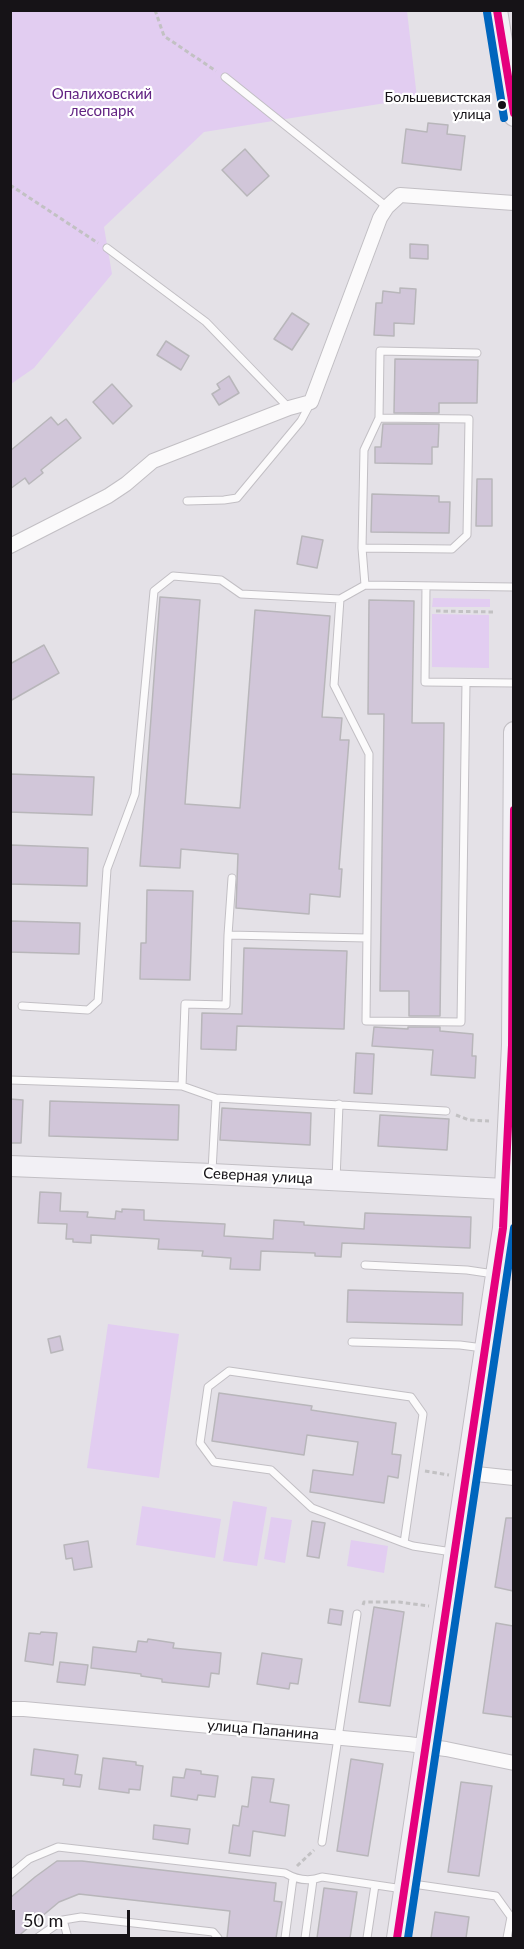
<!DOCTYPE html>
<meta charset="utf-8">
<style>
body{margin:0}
#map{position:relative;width:524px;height:1949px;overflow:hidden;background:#e4e1e7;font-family:Lato,sans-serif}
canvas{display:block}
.frame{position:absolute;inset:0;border:12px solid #161317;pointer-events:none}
.scale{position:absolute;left:12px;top:1910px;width:118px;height:27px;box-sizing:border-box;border:3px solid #161317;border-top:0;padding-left:8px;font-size:18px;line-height:21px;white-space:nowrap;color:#161317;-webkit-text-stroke:4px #fff;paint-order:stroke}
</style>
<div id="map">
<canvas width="524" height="1949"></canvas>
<div class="frame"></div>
<div class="scale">50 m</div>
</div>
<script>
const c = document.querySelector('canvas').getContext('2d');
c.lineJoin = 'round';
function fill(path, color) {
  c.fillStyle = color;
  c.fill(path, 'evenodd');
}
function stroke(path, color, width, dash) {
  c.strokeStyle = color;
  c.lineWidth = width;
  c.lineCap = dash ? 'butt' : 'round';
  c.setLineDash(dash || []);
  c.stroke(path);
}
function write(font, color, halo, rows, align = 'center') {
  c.font = font + ' Lato,sans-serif';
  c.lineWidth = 4.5;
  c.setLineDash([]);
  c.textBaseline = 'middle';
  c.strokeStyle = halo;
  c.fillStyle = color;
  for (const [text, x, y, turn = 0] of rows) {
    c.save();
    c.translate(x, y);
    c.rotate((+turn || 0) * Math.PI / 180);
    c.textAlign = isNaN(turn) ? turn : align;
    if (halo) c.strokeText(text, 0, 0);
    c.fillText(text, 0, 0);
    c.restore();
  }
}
fill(new Path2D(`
 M11 11H407L417 98 204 132 104 227 112 274 34 368 11 384Z
 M433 598 490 599V607H432Z
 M432 614 489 615V668L432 667Z
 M108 1324 179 1334 159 1478 87 1468Z
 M233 1501 267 1507 257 1566 223 1561Z
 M142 1506 221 1519 215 1558 136 1545Z
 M271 1517 292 1520 285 1563 264 1559Z
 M351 1540 388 1546 384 1573 347 1566Z`), '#e2cdf1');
const building = new Path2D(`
 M428 123 448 125 447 134 465 136 461 170 402 163 406 129 427 132Z
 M245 149 269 176 247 196 222 170Z
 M410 244 428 245V259L410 258Z
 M400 288 416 289 414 324 394 323V336L374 335 376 303H382L383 291 400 293Z
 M292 313 309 324 292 350 274 339Z
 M166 341 189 356 181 370 157 355Z
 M395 359 478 360 477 403H439V413H394Z
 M229 376 239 393 219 405 212 394 220 389 217 384Z
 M112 384 132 406 113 424 93 402Z
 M51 417 58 425 66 419 81 438 41 470 43 473 29 484 25 478 10 489V451Z
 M383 424H439L438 447H432V464L375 463V447H381Z
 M477 479H492V526H476Z
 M372 494 439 496V502H450L449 533 371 532Z
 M302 536 323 540 317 568 297 564Z
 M160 597 200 600 185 804 240 808 255 610 330 616 322 717 342 718 340 740H349L339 869H342L340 897 310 894 309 914 236 908 238 854 181 849 180 868 140 866Z
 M369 600 414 601 412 723H444L440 1016H409V991H380L384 714H368Z
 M44 645 59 673 10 701V664Z
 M10 774 94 777 92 815 10 812Z
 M11 845 88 848 87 886 10 884Z
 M147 890 193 891 190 980 140 979 141 943H146Z
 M10 921 80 923 79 954 10 952Z
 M244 948 347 951 344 1029 237 1026 236 1050 201 1049 202 1013 242 1014Z
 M374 1027 408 1029V1027H440V1031L473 1034 472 1056H476L475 1078 431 1075 433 1050 372 1046Z
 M356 1053 374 1054 372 1094 354 1093Z
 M10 1099 23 1100 21 1143H10Z
 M50 1101 179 1105 178 1140 49 1136Z
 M222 1108 311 1113 310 1145 220 1140Z
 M380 1115 449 1119 447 1150 378 1146Z
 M40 1192 61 1193 60 1211 88 1212 87 1217 115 1219 116 1211 122 1212V1209L144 1210V1220L225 1224 224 1236 273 1239 274 1220 304 1222V1225L364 1229 365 1213 471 1217 470 1248 342 1243 341 1257 315 1256V1253L261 1251 260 1270 230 1269 231 1258 202 1256 203 1251 158 1249 159 1239 91 1235V1243L73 1242V1239H66L67 1224 38 1223Z
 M348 1290 463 1293 462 1325 347 1322Z
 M60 1336 63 1350 51 1353 48 1339Z
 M219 1393 312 1406 311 1410 396 1423 392 1454 401 1455 398 1478 388 1476 384 1503 310 1492 313 1470 353 1475 358 1442 307 1435 304 1455 212 1441Z
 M506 1518H513V1591L495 1587Z
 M312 1521 325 1523 319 1558 307 1556Z
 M88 1541 92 1567 74 1570 72 1558 66 1559 64 1545Z
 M374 1607 404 1612 390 1706 359 1702Z
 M330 1609 343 1611 341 1625 328 1623Z
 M496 1623 513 1626V1717L483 1713Z
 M41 1632 57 1633 53 1665 25 1661 29 1633 40 1634Z
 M148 1639 174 1643 173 1648 221 1653 219 1674 211 1673 209 1687 162 1682V1679L141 1676V1674L91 1668 93 1647 136 1652 138 1641 147 1642Z
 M262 1653 302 1659 298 1684 290 1683 289 1689 257 1684Z
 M60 1662 88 1665 85 1685 57 1682Z
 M34 1749 78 1755 75 1774 82 1775 80 1787 63 1785 64 1779 31 1775Z
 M103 1758 136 1762V1765L143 1766 140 1790 129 1789V1793L99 1789Z
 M351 1759 383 1764 368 1856 337 1851Z
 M186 1769 201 1771V1774L218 1776 215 1797 198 1795 197 1800 171 1796 173 1777 184 1778Z
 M252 1777 274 1779 270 1802 289 1805 285 1836 253 1831 250 1856 229 1853 233 1825 239 1826 242 1806 248 1807Z
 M461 1782 492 1786 479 1876 448 1872Z
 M154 1825 190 1829 188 1844 153 1839Z
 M57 1861H82L276 1883 274 1901 282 1902 276 1938H227L230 1911 79 1894 59 1902 16 1938H10V1898L35 1877Z
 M324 1888 357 1892 350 1938H317Z
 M435 1912 469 1917 466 1938H431Z`);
fill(building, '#d1c6d9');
stroke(building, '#b8b6ba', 1.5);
const lane = new Path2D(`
 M225 77 387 207
 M107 248 206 322 289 408
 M187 501 224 500 237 498 301 421 310 404
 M362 548 452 549 467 535 469 419 379 418
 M365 585 362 548 364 450 379 418 380 351 477 353
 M426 586 425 682 514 683
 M340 599 334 685 369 754 366 1021 461 1022 466 683
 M228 935 232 878
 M22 1006 88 1010 98 1001 107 869 135 794 154 591 173 576 221 580 241 594 340 599 365 585 514 587
 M10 1080 182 1086 216 1098 446 1111
 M182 1086 185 1004 226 1005 228 935 367 938
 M212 1171 216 1098
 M336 1180 339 1104
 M365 1265 467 1270 494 1274
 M352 1342 460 1345 483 1348
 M404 1543 423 1414 411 1397 229 1371 208 1387 200 1443 214 1462 271 1470 312 1508 404 1543 413 1546 452 1552
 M322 1842 357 1614
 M10 1875 29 1859 58 1847 285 1873C297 1880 309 1882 322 1877L403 1889
 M406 1883 496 1896 511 1917 507 1938
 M63 1920 68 1938
 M37 1938 63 1920 81 1917 213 1932 218 1938
 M285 1938 293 1878
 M305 1938 313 1880
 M367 1938 375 1885`);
const street = new Path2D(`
 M10 546 108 496 126 484 153 461 289 408 311 402 380 218 387 207 400 195 514 203
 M467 1473 514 1478
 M10 1709H24L408 1744 446 1749 514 1763`);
const secondary = new Path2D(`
 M497 10 514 116
 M10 1166 212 1174 505 1189
 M397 1938 503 1228 512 1045 514 732`);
stroke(lane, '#c2bfc4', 9);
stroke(street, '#c2bfc4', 16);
stroke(secondary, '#c2bfc4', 22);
stroke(new Path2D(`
 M155 10 164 36 216 71
 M10 185 98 243
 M436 611 495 612
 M456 1115 469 1120 489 1121
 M425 1471 449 1475
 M363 1605 364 1602H399L429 1606
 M297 1866 314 1850`), '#c2c1c3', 3, [4.5, 3]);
stroke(lane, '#fbfafb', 7);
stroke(street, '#fbfafb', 14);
stroke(secondary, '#f2f0f5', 20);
stroke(new Path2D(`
 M497 10 514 113
 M397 1938 503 1228 512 1045 514 810`), '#e5007d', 8);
stroke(new Path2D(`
 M487 12 504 118
 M408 1938 514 1228`), '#0065bd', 8);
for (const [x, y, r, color] of [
 [502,105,5,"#161317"]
]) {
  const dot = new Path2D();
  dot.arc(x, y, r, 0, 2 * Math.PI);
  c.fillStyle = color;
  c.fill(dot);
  stroke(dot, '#fff', 2);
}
write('14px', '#161317', '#fff', [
 ["Большевистская",491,97],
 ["улица",491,114]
], 'right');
write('15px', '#622483', '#fff', [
 ["Опалиховский",102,94],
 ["лесопарк",102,111]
]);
write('15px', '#161317', '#fff', [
 ["Северная улица",258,1176,3],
 ["улица Папанина",263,1730,5]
]);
</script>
